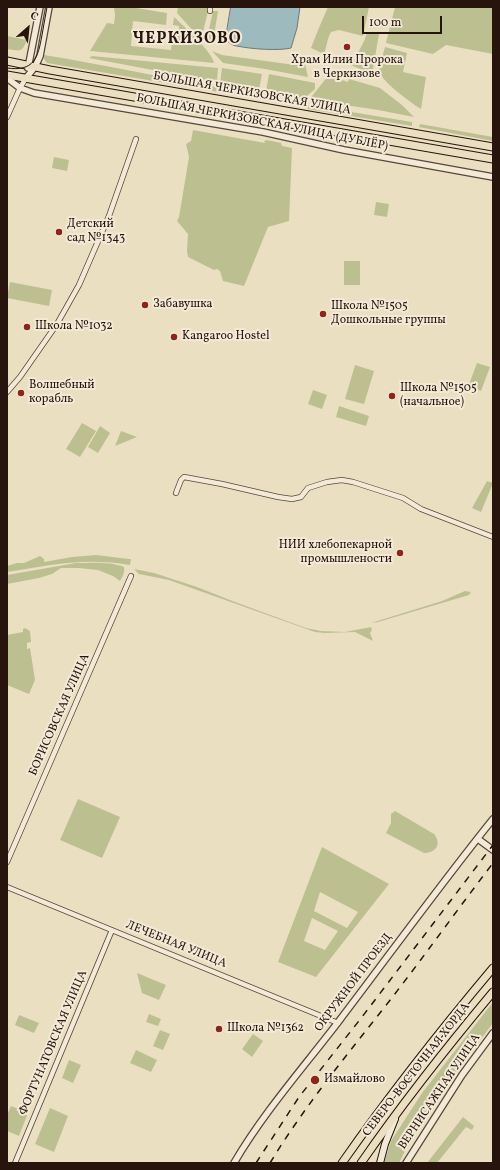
<!DOCTYPE html>
<meta charset="utf-8">
<style>
body{margin:0}
#map{position:relative;width:500px;height:1170px;overflow:hidden;background:#ebdfc2;font-family:Vollkorn,serif}
canvas{display:block}
.frame{position:absolute;inset:0;border:8px solid #27140c;pointer-events:none}
.north{position:absolute;left:8px;top:8px;width:40px;height:40px;-webkit-text-stroke:3px #f2ead7;paint-order:stroke;rotate:27deg;font-size:11px;font-weight:700;line-height:16px;text-align:center;color:#27140c}
.north::after{content:'';display:block;margin:auto;width:14px;height:18px;background:#27140c;clip-path:polygon(50% 0,100% 100%,50% 72%,0 100%)}
.scale{position:absolute;left:362px;top:16px;width:80px;height:18px;box-sizing:border-box;border:2px solid #27140c;border-top:0;padding-left:5px;font-size:12px;line-height:14px;white-space:nowrap;color:#27140c;-webkit-text-stroke:3px #f2ead7;paint-order:stroke}
</style>
<div id="map">
<canvas width="500" height="1170"></canvas>
<div class="frame"></div>
<div class="north">С</div>
<div class="scale">100 m</div>
</div>
<script>
const c = document.querySelector('canvas').getContext('2d');
c.lineJoin = 'round';
function fill(path, color) {
  c.fillStyle = color;
  c.fill(path, 'evenodd');
}
function stroke(path, color, width, dash) {
  c.strokeStyle = color;
  c.lineWidth = width;
  c.lineCap = dash ? 'butt' : 'round';
  c.setLineDash(dash || []);
  c.stroke(path);
}
function write(font, color, halo, rows, align = 'center') {
  c.font = font + ' Vollkorn,serif';
  c.lineWidth = 4;
  c.setLineDash([]);
  c.textBaseline = 'middle';
  c.strokeStyle = halo;
  c.fillStyle = color;
  for (const [text, x, y, turn = 0] of rows) {
    c.save();
    c.translate(x, y);
    c.rotate((+turn || 0) * Math.PI / 180);
    c.textAlign = isNaN(turn) ? turn : align;
    if (halo) c.strokeText(text, 0, 0);
    c.fillText(text, 0, 0);
    c.restore();
  }
}
fill(new Path2D(`
 M114 7H130L167 13 166 25 133 21 131 46 171 50 172 40H178L179 26 173 25 174 17C183 26 212 51 214 63L90 51 107 23 114 24 115 15Z
 M178 7H209L203 32 198 35 196 34 177 13Z
 M328 7H369L363 36 339 30 331 32C327 39 327 46 324 54L311 48 318 30Z
 M395 7H493V54L446 45 433 54 386 43Z
 M213 11H218L213 42 207 39Z
 M367 32 379 34 372 74 337 59 340 55 354 61 365 39Z
 M7 36 27 40C22 53 20 51 7 49Z
 M385 47 407 53 403 72 426 77 421 109 416 106C407 99 382 82 380 72 379 64 383 55 385 47Z
 M212 51 222 55 295 65 305 64 308 77 265 69 223 63Z
 M44 55C112 66 180 81 248 93V97L47 63 44 59Z
 M92 56 218 68 217 82 89 58Z
 M222 68 262 74 259 90 220 83Z
 M269 74 315 83V89L306 97 302 98 266 91Z
 M328 76H330L348 82 349 79 380 88 402 105 414 117 378 110 312 100 311 98 312 96Z
 M309 105 412 122V126L308 109 307 107Z
 M420 124 493 137V141L419 127Z
 M193 130 265 143 264 141 267 140 281 143 282 146 292 148 289 221 268 227 244 286 223 281 220 271 217 269 214 270 188 257 187 251 188 234 177 221 179 217 189 157 186 144 191 141Z
 M54 157 69 160 67 171 52 168Z
 M376 202 389 204 387 217 374 215Z
 M344 261H360V285H344Z
 M10 282 52 290 49 306 7 298Z
 M477 363 490 367 481 391 468 387Z
 M355 365 374 371 364 404 345 399Z
 M313 390 327 395 322 409 308 404Z
 M339 406 369 416 366 426 336 417Z
 M82 423 96 431 80 457 66 449Z
 M100 426 110 433 98 453 88 447Z
 M121 431 137 437 115 446Z
 M487 481 493 483 481 512 472 508Z
 M96 555 129 559H131L130 565C85 557 50 565 7 572V566L17 563H24L40 556 44 559V562L72 557Z
 M76 563C91 563 109 561 124 567 125 572 123 576 120 581L113 576 98 570 79 568H61L52 574 39 578 7 584V575Z
 M134 569 154 573 197 587 235 602 306 628 321 631 345 632 371 627 372 630 370 633 373 641 355 632 325 633 315 632 169 580 139 574Z
 M465 591 471 592 469 595 378 622 371 623 442 601Z
 M25 628 30 631 31 642 27 643V649L30 648 35 680 29 694 7 685V635L23 632V629Z
 M78 799 120 817 102 858 60 840Z
 M395 811 434 834C442 844 436 853 424 853L386 833 391 823V814Z
 M322 847 389 884 316 977 278 962ZM320 892 358 912 347 928 314 911ZM312 918 338 931 325 950 304 941Z
 M137 973 166 985 159 1000 142 993Z
 M493 1002V1023L457 1071 405 1151 399 1163H384L391 1141 422 1093Z
 M149 1014 161 1019 158 1026 146 1022Z
 M19 1015 39 1023 34 1033 15 1025Z
 M160 1030 170 1034 163 1050 153 1046Z
 M253 1034 263 1041 252 1057 242 1049Z
 M136 1050 157 1060 151 1072 130 1063Z
 M69 1060 81 1065 73 1083 62 1078Z
 M11 1106 28 1113 19 1136 7 1131V1115Z
 M50 1108 68 1116 54 1152 35 1144Z
 M463 1117 474 1126 472 1130 466 1127 437 1163H427Z`), '#bcc090');
const water = new Path2D(`
 M231 7H300L297 28 291 48C279 51 250 49 237 46 234 46 231 44 228 42L226 36Z`);
fill(water, '#9dbabe');
stroke(water, '#6e7877', 1);
const minor = new Path2D(`
 M210 11V7
 M7 117 20 88 26 78
 M7 392 20 377 57 324 79 285 109 216 136 139
 M176 493 181 480 184 477 222 484 278 497 292 499 301 497 308 488 327 482 342 480 353 482 403 498 421 509 493 537
 M7 862 131 576
 M7 887 338 1023
 M15 1163 112 930`);
const tertiary = new Path2D(`
 M28 68 40 7
 M7 78 20 88 34 93 263 132 344 150 493 177
 M26 78 35 67 40 56 49 7
 M478 839 493 850
 M234 1163C264 1112 303 1068 339 1021 390 954 440 885 493 819
 M406 1163 462 1075 493 1033`);
const secondary = new Path2D(`
 M380 1163 385 1144 395 1119`);
const primary = new Path2D(`
 M7 61 50 70 493 147
 M7 75 493 159
 M342 1163C389 1096 440 1031 493 968
 M361 1163C402 1104 447 1047 493 992`);
stroke(minor, '#58473a', 6);
stroke(tertiary, '#58473a', 8);
stroke(secondary, '#27140c', 8);
stroke(primary, '#27140c', 9);
stroke(minor, '#f2ead7', 4.5);
stroke(tertiary, '#f2ead7', 5.5);
stroke(secondary, '#f2ead7', 6);
stroke(primary, '#ebdfc2', 7);
stroke(new Path2D(`
 M7 68C34 72 38 58 42 35 44 26 45 16 47 7`), '#27140c', 1);
stroke(new Path2D(`
 M256 1163 299 1097 362 1017 493 845
 M270 1163C304 1107 346 1056 387 1004 423 958 457 910 493 863`), '#27140c', 1.5, [7, 7]);
for (const [x, y, r, color] of [
 [347,47,4,"#8f2418"],
 [59,232,4,"#8f2418"],
 [145,305,4,"#8f2418"],
 [323,314,4,"#8f2418"],
 [27,327,4,"#8f2418"],
 [174,337,4,"#8f2418"],
 [21,393,4,"#8f2418"],
 [392,396,4,"#8f2418"],
 [400,553,4,"#8f2418"],
 [219,1029,4,"#8f2418"],
 [315,1080,5,"#8f2418"]
]) {
  const dot = new Path2D();
  dot.arc(x, y, r, 0, 2 * Math.PI);
  c.fillStyle = color;
  c.fill(dot);
  stroke(dot, '#f2ead7', 1.5);
}
write('12px', '#27140c', '#f2ead7', [
 ["Храм Илии Пророка",347,61,"center"],
 ["в Черкизове",347,75,"center"],
 ["Детский",67,225],
 ["сад №1343",67,239],
 ["Забавушка",153,305],
 ["Школа №1505",331,307],
 ["Дошкольные группы",331,321],
 ["Школа №1032",35,327],
 ["Kangaroo Hostel",182,337],
 ["Волшебный",29,386],
 ["корабль",29,400],
 ["Школа №1505",400,389],
 ["(начальное)",400,403],
 ["НИИ хлебопекарной",392,546,"right"],
 ["промышлености",392,560,"right"],
 ["Школа №1362",227,1029],
 ["Измайлово",324,1080]
], 'left');
write('12px', '#27140c', '#f2ead7', [
 ["БОЛЬШАЯ ЧЕРКИЗОВСКАЯ УЛИЦА",252,94,10],
 ["БОЛЬШАЯ ЧЕРКИЗОВСКАЯ УЛИЦА (ДУБЛЁР)",262,123,11],
 ["БОРИСОВСКАЯ УЛИЦА",60,715,-66],
 ["ЛЕЧЕБНАЯ УЛИЦА",176,945,22],
 ["ОКРУЖНОЙ ПРОЕЗД",354,983,-53],
 ["ФОРТУНАТОВСКАЯ УЛИЦА",54,1043,-67],
 ["СЕВЕРО-ВОСТОЧНАЯ ХОРДА",417,1070,-52],
 ["ВЕРНИСАЖНАЯ УЛИЦА",440,1092,-56]
]);
c.letterSpacing = '1px';
write('bold 16px', '#27140c', '#f2ead7', [
 ["ЧЕРКИЗОВО",187,40]
]);
c.letterSpacing = '0px';
</script>
